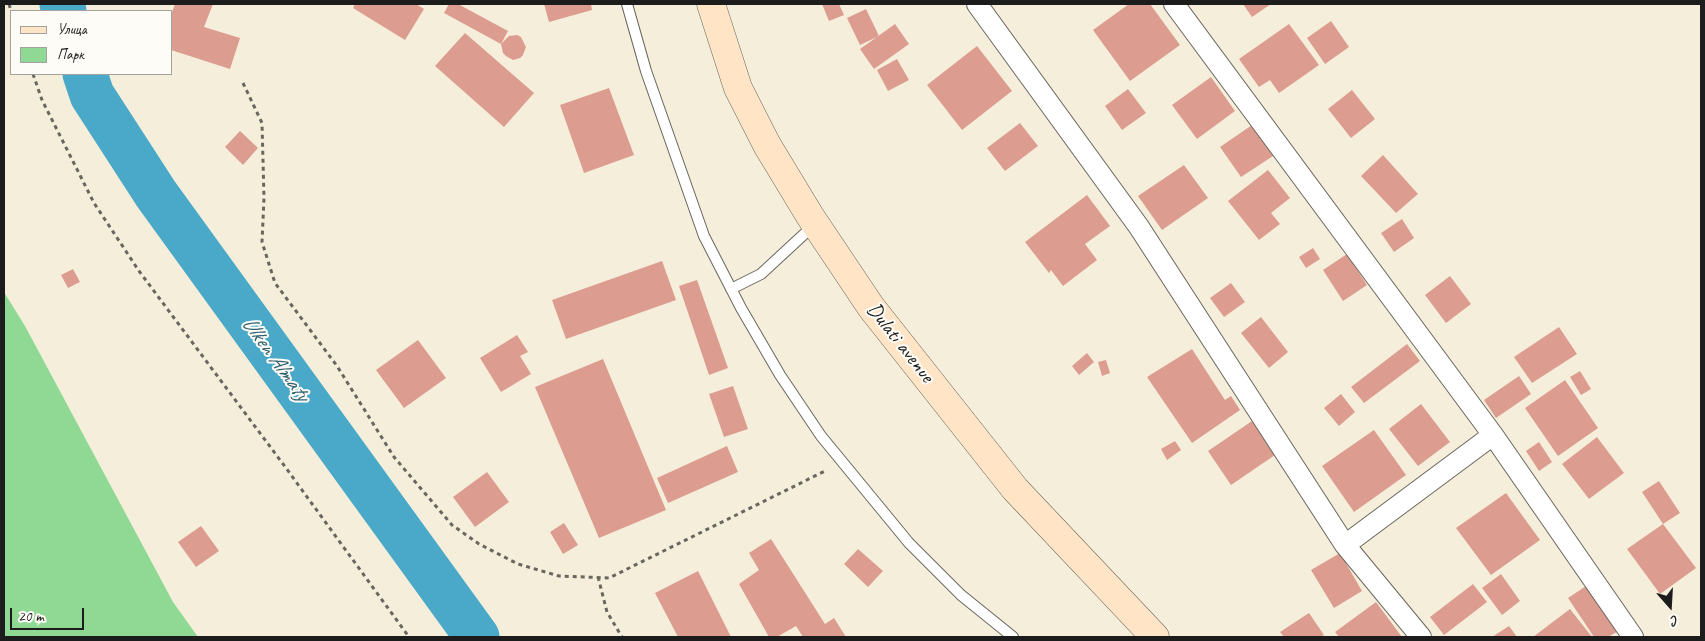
<!DOCTYPE html>
<meta charset="utf-8">
<style>
body{margin:0}
#map{position:relative;width:1705px;height:641px;overflow:hidden;background:#f5eeda;font-family:Caveat,sans-serif}
canvas{display:block}
.frame{position:absolute;inset:0;border:5px solid #1c1c1c;pointer-events:none}
.legend{position:absolute;left:10px;top:10px;width:162px;height:65px;box-sizing:border-box;background:#fdfcf7;border:1px solid #a3a29f;margin:0;padding:6px 9px;list-style:none;font-size:15px;color:#1c1c1c}
.legend li{display:flex;align-items:center;gap:10px;height:25px}
.legend b{width:25px;border:1px solid #a3a29f}
.north{position:absolute;left:1645px;top:581px;width:50px;height:50px;-webkit-text-stroke:4px #fdfcf7;paint-order:stroke;rotate:161deg;font-size:14px;font-weight:700;line-height:20px;text-align:center;color:#1c1c1c}
.north::after{content:'';display:block;margin:auto;width:18px;height:22px;background:#1c1c1c;clip-path:polygon(50% 0,100% 100%,50% 72%,0 100%)}
.scale{position:absolute;left:10px;top:608px;width:74px;height:22px;box-sizing:border-box;border:2px solid #1c1c1c;border-top:0;padding-left:6px;font-size:15px;line-height:18px;white-space:nowrap;color:#1c1c1c;-webkit-text-stroke:4px #fdfcf7;paint-order:stroke}
</style>
<div id="map">
<canvas width="1705" height="641"></canvas>
<div class="frame"></div>
<ul class="legend">
<li><b style="height:6px;background:#ffe4c6"></b>Улица</li>
<li><b style="height:14px;background:#8fd995"></b>Парк</li>
</ul>
<div class="north">С</div>
<div class="scale">20 m</div>
</div>
<script>
const c = document.querySelector('canvas').getContext('2d');
c.lineJoin = 'round';
function fill(path, color) {
  c.fillStyle = color;
  c.fill(path, 'evenodd');
}
function stroke(path, color, width, dash) {
  c.strokeStyle = color;
  c.lineWidth = width;
  c.lineCap = dash ? 'butt' : 'round';
  c.setLineDash(dash || []);
  c.stroke(path);
}
function write(font, color, halo, rows, align = 'center') {
  c.font = font + ' Caveat,sans-serif';
  c.lineWidth = 4;
  c.setLineDash([]);
  c.textBaseline = 'middle';
  c.strokeStyle = halo;
  c.fillStyle = color;
  for (const [text, x, y, turn = 0] of rows) {
    c.save();
    c.translate(x, y);
    c.rotate((+turn || 0) * Math.PI / 180);
    c.textAlign = isNaN(turn) ? turn : align;
    if (halo) c.strokeText(text, 0, 0);
    c.fillText(text, 0, 0);
    c.restore();
  }
}
fill(new Path2D(`
 M4 292 25 326 173 602 198 637H4Z`), '#8fd995');
stroke(new Path2D(`
 M62 4 64 11
 M85 74 92 95 156 194 477 637`), '#4aa9c9', 45);
fill(new Path2D(`
 M175 4H213L204 27 240 38 230 69 171 50V15Z
 M355 4H416L424 9 405 40 353 8Z
 M449 4H458L508 31 501 44 509 36 517 35 521 37 526 47 523 55 520 58 513 60 506 56 503 53 501 44 444 13Z
 M544 4H591L592 10 549 22Z
 M822 4H839L844 15 829 21Z
 M1129 4H1150L1180 45 1130 81 1093 30Z
 M1243 4H1271L1252 17Z
 M866 9 879 36 860 45 847 18Z
 M1331 21 1349 47 1325 64 1307 38Z
 M895 24 909 44 874 69 860 49Z
 M1289 24 1319 65 1279 93 1270 80 1259 87 1239 59Z
 M465 33 534 93 504 127 435 66Z
 M977 46 1012 91 962 130 927 85Z
 M897 59 909 80 888 91 877 70Z
 M1211 77 1235 111 1197 139 1172 105Z
 M609 88 634 155 584 173 560 105Z
 M1128 89 1146 113 1122 130 1105 106Z
 M1352 90 1375 119 1351 138 1328 109Z
 M1020 123 1038 146 1005 171 987 148Z
 M1255 123 1276 154 1241 177 1220 147Z
 M240 131 258 148 243 165 225 147Z
 M1383 155 1418 194 1396 213 1361 176Z
 M1184 165 1208 198 1162 230 1138 196Z
 M1268 170 1290 198 1271 213 1280 224 1259 240 1228 201Z
 M1087 195 1110 226 1085 244 1097 260 1063 286 1051 270 1049 273 1025 242Z
 M1402 219 1414 238 1394 252 1381 233Z
 M1313 248 1320 259 1306 268 1299 257Z
 M1347 254 1367 285 1343 301 1323 270Z
 M662 261 676 300 566 339 552 300Z
 M73 269 80 282 68 288 61 275Z
 M1450 276 1471 304 1446 323 1425 295Z
 M697 280 728 368 709 375 679 286Z
 M1231 283 1245 302 1224 317 1210 298Z
 M1261 317 1288 352 1269 368 1241 333Z
 M1559 327 1577 354 1532 383 1514 357Z
 M517 335 528 352 520 356 531 374 501 392 480 358Z
 M418 340 446 378 404 408 376 370Z
 M1407 344 1420 361 1364 403 1351 387Z
 M1192 349 1225 400 1231 396 1240 410 1192 443 1147 377Z
 M1087 353 1094 362 1079 375 1072 366Z
 M603 359 666 510 599 538 535 387Z
 M1106 360 1110 373 1102 376 1098 362Z
 M1580 371 1591 389 1581 395 1570 377Z
 M1519 376 1531 394 1496 418 1484 400Z
 M1565 380 1598 428 1558 456 1525 408Z
 M733 386 748 429 724 437 709 394Z
 M1341 394 1355 412 1339 426 1324 408Z
 M1421 404 1450 442 1418 466 1389 429Z
 M1252 421 1275 455 1231 485 1208 451Z
 M1374 430 1406 475 1354 512 1322 466Z
 M1597 437 1624 473 1589 499 1562 464Z
 M1175 441 1181 450 1167 460 1161 449Z
 M1539 442 1552 462 1539 471 1526 451Z
 M727 446 738 472 668 503 657 478Z
 M487 472 509 502 475 527 453 497Z
 M1659 481 1680 513 1663 524 1642 492Z
 M1506 493 1540 540 1491 575 1456 528Z
 M564 523 578 545 563 554 550 532Z
 M1663 524 1696 568 1660 594 1627 549Z
 M201 526 219 551 196 567 178 542Z
 M771 539 825 624 834 618 846 637H803L796 626 777 637H769L739 584 759 570 749 553Z
 M858 549 883 571 868 587 844 564Z
 M1340 553 1362 591 1334 608 1311 570Z
 M698 571 731 637H678L655 593Z
 M1501 574 1520 601 1502 615 1482 588Z
 M1592 582 1622 629 1608 637H1594L1568 598Z
 M1473 584 1487 602 1444 635 1430 617Z
 M1376 602 1402 637H1339L1335 632Z
 M1570 609 1592 637H1533Z
 M1309 613 1324 635 1320 637H1284L1280 632Z
 M1509 626 1517 637H1492Z`), '#dc9d90');
const service = new Path2D(`
 M627 4 646 71 704 236 741 308 780 375 821 436 909 543 961 595 1013 637
 M731 289 761 274 814 225`);
const minor = new Path2D(`
 M977 4 1139 227 1345 545 1421 637
 M1174 4 1493 435 1633 637
 M1345 545 1493 435`);
const secondary = new Path2D(`
 M711 4 738 88 767 145 810 216 871 307 1015 489 1155 637`);
stroke(service, '#68665e', 12);
stroke(minor, '#68665e', 22);
stroke(secondary, '#68665e', 29);
stroke(new Path2D(`
 M9 4 11 11
 M33 74 42 100 94 203 139 271 286 468 409 637
 M243 83 262 123 264 198 262 242 275 283 337 366 394 457 452 525 479 544 518 564 559 576 609 578 827 470
 M598 577 607 612 622 637`), '#68665e', 3, [4, 4]);
stroke(service, '#fff', 10);
stroke(minor, '#fff', 20);
stroke(secondary, '#ffe4c6', 28);
write('21px', '#1c1c1c', '#fdfcf7', [
 ["Dulati avenue",900,343,52]
]);
write('italic 22px', '#336272', '#fdfcf7', [
 ["Ulken Almaty",275,359,54]
]);
</script>
